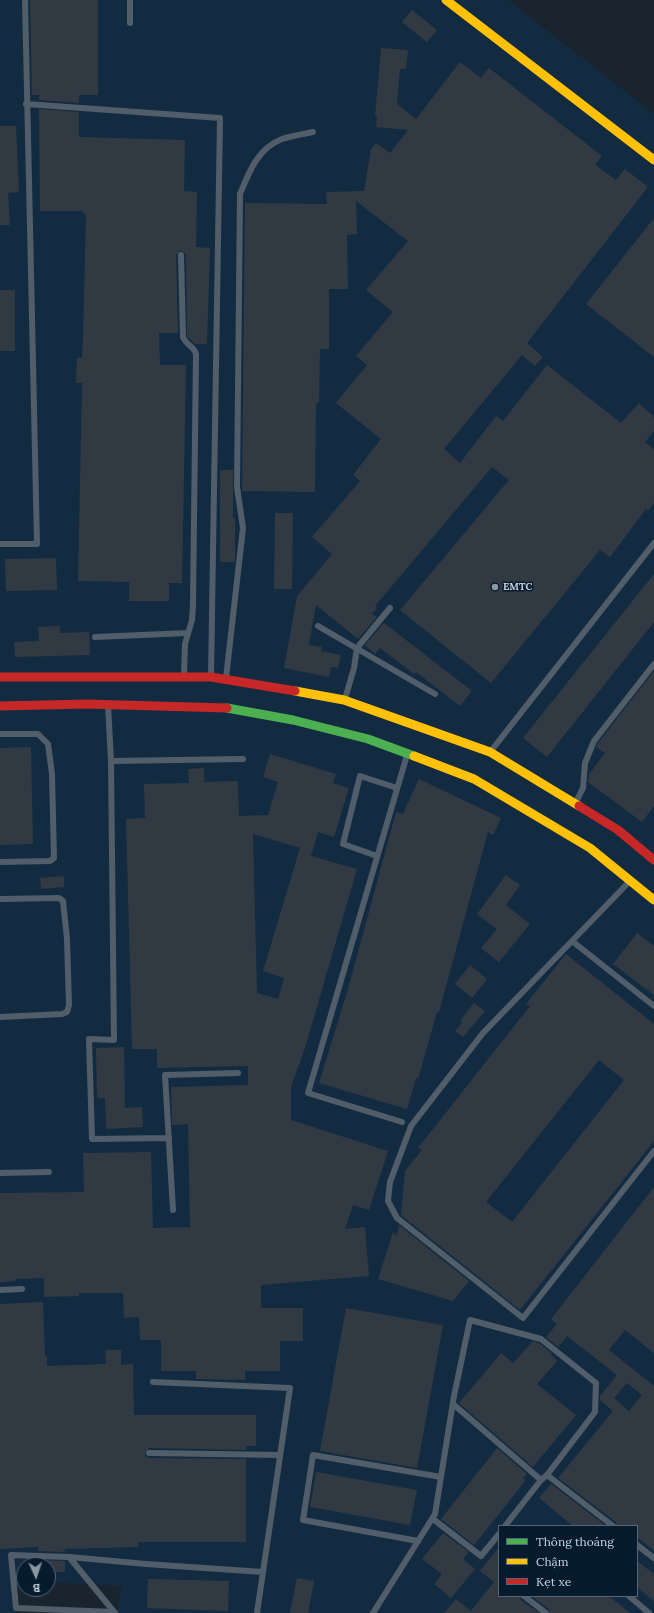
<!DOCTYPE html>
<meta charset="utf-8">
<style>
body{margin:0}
#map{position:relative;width:654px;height:1613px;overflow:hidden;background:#19242f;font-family:Lora,serif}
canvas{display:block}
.legend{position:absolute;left:498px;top:1525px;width:140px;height:72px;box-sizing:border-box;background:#071b2e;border:1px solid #556576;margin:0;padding:5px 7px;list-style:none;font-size:12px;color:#c9d5e2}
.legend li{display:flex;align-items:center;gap:8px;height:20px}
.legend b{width:20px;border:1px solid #556576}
.north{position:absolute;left:16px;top:1557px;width:40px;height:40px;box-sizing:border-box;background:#071b2e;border:1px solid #556576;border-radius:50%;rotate:177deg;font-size:11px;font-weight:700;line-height:16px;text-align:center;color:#c9d5e2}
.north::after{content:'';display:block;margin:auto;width:14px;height:18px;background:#8b97a3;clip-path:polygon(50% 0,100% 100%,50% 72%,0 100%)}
</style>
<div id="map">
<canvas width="654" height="1613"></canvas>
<ul class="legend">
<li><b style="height:5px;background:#4caf50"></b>Thông thoáng</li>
<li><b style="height:5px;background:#ffc107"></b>Chậm</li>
<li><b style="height:5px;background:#c62828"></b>Kẹt xe</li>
</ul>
<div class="north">B</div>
</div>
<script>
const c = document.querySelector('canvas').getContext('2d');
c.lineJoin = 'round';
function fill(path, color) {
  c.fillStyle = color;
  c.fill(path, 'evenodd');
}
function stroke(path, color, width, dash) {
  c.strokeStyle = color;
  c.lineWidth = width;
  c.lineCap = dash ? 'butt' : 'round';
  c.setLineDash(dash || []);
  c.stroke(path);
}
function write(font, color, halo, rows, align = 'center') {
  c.font = font + ' Lora,serif';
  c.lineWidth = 3;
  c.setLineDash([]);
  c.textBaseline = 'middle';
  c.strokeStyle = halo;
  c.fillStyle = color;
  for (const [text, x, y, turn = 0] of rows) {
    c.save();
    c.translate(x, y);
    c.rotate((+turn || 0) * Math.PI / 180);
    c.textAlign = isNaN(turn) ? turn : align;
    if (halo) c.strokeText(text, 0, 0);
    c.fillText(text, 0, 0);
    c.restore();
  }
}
fill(new Path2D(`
 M0 0H508L654 114V1613H116L122 1586 48 1582V1565H24V1580H15L16 1613H0ZM499 1526H637V1596H499Z`), '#132b41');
fill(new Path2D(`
 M30 0H98V95H79V103L39 100V95H32Z
 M412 10 437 30 427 42 402 22Z
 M381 48 408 50 406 69H400L397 104 416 119 460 62 481 78 489 68 602 156 595 165 616 180 625 169 648 187 527 343 543 357 535 366 522 355 444 449 460 463 496 416 503 421 547 365 621 423 639 403 654 417V431L645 442 654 449V503L648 511 646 509 610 557 600 550 491 683 400 610 509 480 492 467 375 606 377 608 372 614 377 617 358 639 316 605 309 645 322 647 321 651 341 655 338 668 331 667 329 677 284 668 297 596 332 554 312 537 360 481 353 475 381 439 336 403 367 365 356 356 393 312 366 290 408 241 356 201 357 234 347 235 348 289H329V349H320L319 403H316L315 492 242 491 245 203 327 204 326 192 364 191 371 149 376 143 390 153 408 130 376 127 377 116H375Z
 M39 109 79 112V137L185 140 184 191 197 192 196 247 210 248 207 344H195L187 336 186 255 183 251H180L176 255 178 333H159L160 365H186L182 583H169V601H129V582L78 581 82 383H76L77 358H82L83 338 86 214H83V211H40Z
 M0 126H16L19 192 8 193 10 225H0Z
 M654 218V357L586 304Z
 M0 290H15V351H0Z
 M220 470H233V518H235V562H220Z
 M275 513H293L292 589H274Z
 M56 558 57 590 6 591 5 559Z
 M654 574V622L547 757 523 738Z
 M384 623 472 691 460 706 416 672 414 674 380 648 375 654 366 646 365 645Z
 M60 626V633L89 632 90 655 15 657 14 642 39 641 38 627Z
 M654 671V806L642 822 588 782 589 774 605 753 596 747 598 743Z
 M31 747 33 844 0 845V748Z
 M270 754 336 774 333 783 349 788 334 837 318 832 311 856 357 869 305 1048 291 1087V1120L388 1151 369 1210 353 1205 345 1229 365 1227 369 1276 261 1285V1308H303V1341H280V1371H245V1380L196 1379V1371H161V1340H140L139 1317 124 1318 123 1293H79V1296L44 1297V1278L15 1279V1281L0 1282V1193L84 1192 83 1153 151 1152 153 1228 190 1227 188 1124 172 1125 171 1087 248 1085V1066L157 1068V1049H132L126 819 145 818 144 784 189 783 188 769 204 768V782L238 781 239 816 268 815 278 782 263 777ZM253 834 300 848 263 971 284 978 278 999 257 993Z
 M419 779 501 818 493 835 488 832 439 1012H437L418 1079 416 1078 407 1109 319 1083 348 989 396 812 403 814Z
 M506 875 520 885 506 905 530 924 499 962 481 948 497 929 477 914Z
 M64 876V887L41 889 40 878Z
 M637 933 654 946V995L613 964Z
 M566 954 654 1024V1141L520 1310 401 1215 405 1171 422 1150 418 1148 530 1006 526 1004ZM599 1060 624 1080 512 1222 486 1202Z
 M470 965 487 979 472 998 455 984Z
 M474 1003 485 1011 463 1037 455 1031 462 1023 460 1021Z
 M124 1047 125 1108 142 1107 143 1127 106 1129 105 1098H97L96 1048Z
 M654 1187V1353L625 1330 609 1350 654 1386V1551L637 1537V1526H617L616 1522 558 1478 613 1411 600 1400V1396L617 1375 567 1336 558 1347 546 1337 557 1324 551 1319ZM627 1383 642 1395 629 1411 614 1398Z
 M399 1225 469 1281 453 1301 378 1279 393 1232 397 1236Z
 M43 1302 45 1356H47V1366L106 1364 105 1350H121V1365L133 1364 134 1415H256V1446H246V1450L149 1448 145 1453V1456L149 1458 246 1459V1542H138V1547L64 1549 65 1552 38 1551V1547L0 1549V1304Z
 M346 1308 443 1325 417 1468 320 1451Z
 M533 1341 540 1344 552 1354 551 1355 557 1361 537 1384 576 1415 533 1467 459 1403 501 1353 513 1363Z
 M497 1448 527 1474 523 1478 526 1480 474 1545 441 1519Z
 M316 1472 417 1490 410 1525 310 1507Z
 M551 1484 606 1526H573L539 1498Z
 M443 1533 469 1552 463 1559 475 1569 451 1598 434 1584 442 1574 422 1559Z
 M499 1547V1596H520L521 1600 539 1613H444L456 1599 471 1611 494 1582 480 1571Z
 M39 1560 65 1561V1572H48V1565H39Z
 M637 1561 654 1574V1601L637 1587Z
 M297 1578 314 1581 308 1613H290Z
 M148 1579 229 1581 228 1611 147 1608Z
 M531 1596H609L630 1613H550L549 1609Z`), '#313a43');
stroke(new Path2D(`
 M130 23V0
 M26 104 220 118 211 676
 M181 255 183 337C186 345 194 346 196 354L193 604 192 620 185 644 184 675
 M0 544H37L25 0
 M318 626 435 694
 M95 637 188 633
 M226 678 243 528 237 487 240 194C249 172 258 148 282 139 291 136 303 134 313 132
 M345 699 354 668 357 648 390 608
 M108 705 111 761 114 1040 89 1039 92 1139 169 1138
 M0 734H38L48 744 52 774 54 858 50 861 0 862
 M491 751 654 543
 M111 761 243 759
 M576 802 583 788 585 763 594 741 654 664
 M377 856 343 844 360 776 397 788
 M629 882 483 1033 411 1126 390 1182 388 1201 397 1218 523 1318 654 1151
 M0 899 59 898 63 901 67 939 69 1005 67 1012 62 1014 0 1017
 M572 941 654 1006
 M402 1122 308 1093 407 755
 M0 1173 49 1172
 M173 1210 165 1075 238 1073
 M0 1290 22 1289
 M153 1382 290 1388 257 1613
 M453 1404 541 1480
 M149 1453 280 1455
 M547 1475 613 1526
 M433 1519 481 1556 499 1534
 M418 1541 303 1520 313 1455 441 1477
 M637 1545 654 1558
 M69 1557 11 1555 16 1608 114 1612
 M524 1596 546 1613
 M629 1596 649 1613
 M115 1613 69 1557 146 1564 263 1572
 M373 1613 435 1514 454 1396 470 1320 541 1339 596 1383 595 1412 547 1475 541 1480 505 1526`), '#515e6a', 6);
stroke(new Path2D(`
 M227 708 293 720 368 739 414 756`), '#4caf50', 9);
stroke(new Path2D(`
 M446 0 654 160
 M295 691 344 700 490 752 579 806
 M414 756 474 779 590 848 654 900`), '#ffc107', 9);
stroke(new Path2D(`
 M0 677H211L295 691
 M0 706 87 704 227 708
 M579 806 618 830 654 860`), '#c62828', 9);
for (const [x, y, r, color] of [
 [495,587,4,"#8b97a3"]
]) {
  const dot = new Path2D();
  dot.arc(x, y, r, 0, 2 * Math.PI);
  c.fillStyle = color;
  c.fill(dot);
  stroke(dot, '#071b2e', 1.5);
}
write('bold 10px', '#c9d5e2', '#071b2e', [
 ["EMTC",503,587]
], 'left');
</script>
